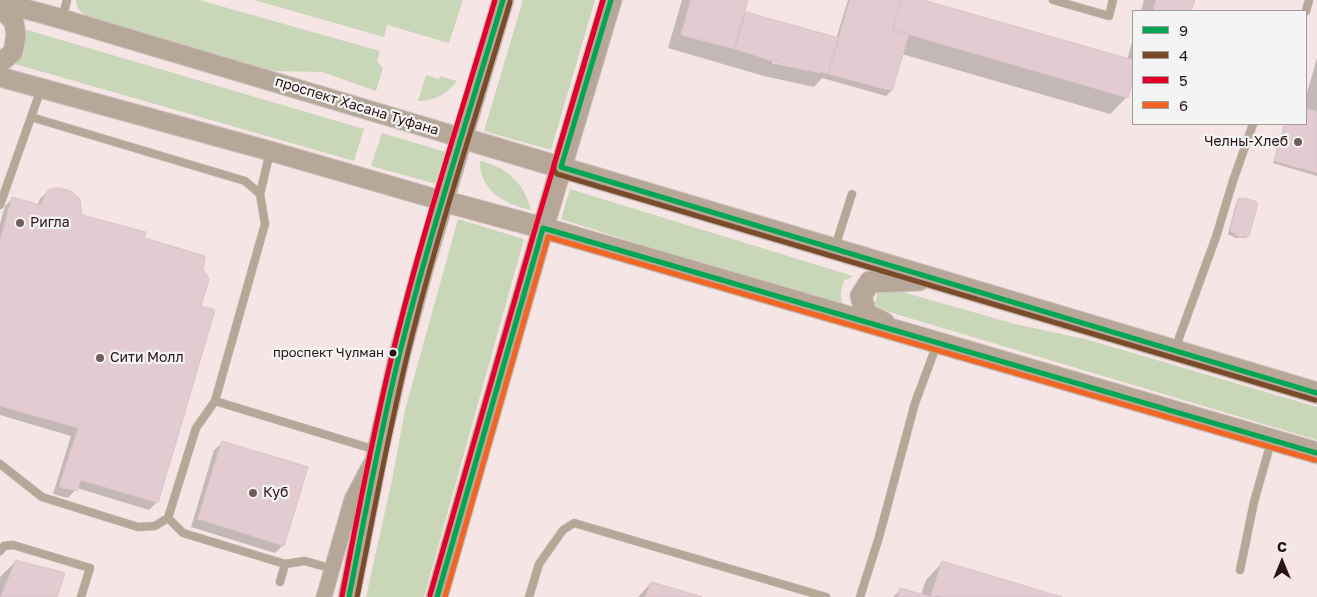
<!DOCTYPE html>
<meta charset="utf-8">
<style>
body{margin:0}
#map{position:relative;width:1317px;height:597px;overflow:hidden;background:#f6e5e5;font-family:"Golos Text",sans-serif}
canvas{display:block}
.legend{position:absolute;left:1132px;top:10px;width:175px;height:115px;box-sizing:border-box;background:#f4f4f4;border:1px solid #a49a9a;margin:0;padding:6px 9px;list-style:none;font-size:15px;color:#2b1213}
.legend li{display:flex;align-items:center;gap:10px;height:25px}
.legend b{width:25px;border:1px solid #a49a9a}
.north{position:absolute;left:1257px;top:537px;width:50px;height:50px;-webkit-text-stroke:4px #f4f4f4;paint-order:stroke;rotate:0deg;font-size:14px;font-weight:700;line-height:20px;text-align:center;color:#2b1213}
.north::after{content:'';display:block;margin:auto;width:18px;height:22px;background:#2b1213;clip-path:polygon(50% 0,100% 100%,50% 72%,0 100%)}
</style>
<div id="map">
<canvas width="1317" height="597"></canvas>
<ul class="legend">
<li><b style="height:6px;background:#00a651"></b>9</li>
<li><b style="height:6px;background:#7a4b2a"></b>4</li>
<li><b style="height:6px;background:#e4002b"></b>5</li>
<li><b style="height:6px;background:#f26522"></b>6</li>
</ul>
<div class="north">С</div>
</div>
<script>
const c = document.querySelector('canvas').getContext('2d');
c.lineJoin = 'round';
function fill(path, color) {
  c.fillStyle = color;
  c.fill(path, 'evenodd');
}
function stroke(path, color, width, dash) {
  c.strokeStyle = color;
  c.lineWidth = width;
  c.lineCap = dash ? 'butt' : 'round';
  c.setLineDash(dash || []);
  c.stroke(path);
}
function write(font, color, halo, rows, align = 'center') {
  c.font = font + ' "Golos Text",sans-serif';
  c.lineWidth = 4.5;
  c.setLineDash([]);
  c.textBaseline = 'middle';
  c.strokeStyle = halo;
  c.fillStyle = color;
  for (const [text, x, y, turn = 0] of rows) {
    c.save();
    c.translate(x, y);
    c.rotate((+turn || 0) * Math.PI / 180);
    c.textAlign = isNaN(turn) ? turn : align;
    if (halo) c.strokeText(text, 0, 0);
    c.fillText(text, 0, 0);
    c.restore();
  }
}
fill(new Path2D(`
 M76 0H199L380 51 377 61 383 68 376 91 322 72 272 71 88 17C81 12 76 9 76 0Z
 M254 0H463L449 43 387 25 384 37Z
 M523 0H595L551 150 484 131Z
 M24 29 364 129 354 161 15 64 24 55Z
 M426 75 439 79 440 76 457 81C447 94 435 101 418 101Z
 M382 133 449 153 440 185 371 166Z
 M480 161C506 166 525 184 531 210 504 204 480 191 480 161Z
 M570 189 853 276 844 281C840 292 840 298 844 310L561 219Z
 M458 219 524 239 424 597H366L392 480 405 410Z
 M892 289 1015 324 1085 339 1317 407V440L879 309 875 303 878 292Z`), '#c9d7b8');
fill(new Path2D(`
 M682 0H747L743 13 836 39 848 0H919L1127 60 1133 39V82L1131 81 1127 97 1110 114 902 54 891 91 886 96 822 78 814 87 764 76 668 48ZM772 60 820 71V73L772 63Z
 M1144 0H1193L1190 11H1141Z
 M1317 58V176L1273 163 1284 124H1306V96Z
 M48 191 81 216 143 239 199 307 157 502 149 510 77 488 68 498 53 494 71 436 0 415V224L5 206 13 198 37 206 40 199Z
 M1239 200 1248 236 1246 238H1236L1228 234 1236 203Z
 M222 443 283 545 275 553 191 527 214 450Z
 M16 561 56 597H0V577Z
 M942 563 1057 597H893L901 589 921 595 926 580Z
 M651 583 697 597H638Z`), '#0003');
const building = new Path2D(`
 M691 0H748L734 49 681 35Z
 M850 0H901L893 30 909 34 892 91 828 74Z
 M901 0H923L1133 60V79L1128 98 893 30Z
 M1156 0H1195L1191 11H1153Z
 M746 12 839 38 828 74 778 63 735 49Z
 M1306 108 1317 112V173L1274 161 1285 124H1306Z
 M59 188 71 191 80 199 82 215 146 232 144 238 205 256 203 269 209 279 201 306 215 310 158 503 81 480 77 491 59 487 78 428 0 406V240L12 197 40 205 48 190Z
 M1243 198 1255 201 1258 204 1249 236 1244 237H1239L1230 231 1238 199Z
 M222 441 308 467 284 546 198 519Z
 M16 560 65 573 57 597H1Z
 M942 561 1062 597H943L936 595 935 597H931Z
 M651 582 679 590 702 597H646Z
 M900 588 931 597H898Z`);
fill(building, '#e2ccd1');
stroke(building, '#d8c3c8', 1);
const service = new Path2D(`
 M1053 0 1109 16 1113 0
 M1306 11 1309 0
 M62 19 67 0
 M31 117 245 181 260 194
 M270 152 260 194 265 224 215 401 376 450
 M0 205 41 89
 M835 247 852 194
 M1175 349 1216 237 1233 181 1253 124
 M0 464 42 497 138 527 155 526 168 518 196 428 215 401
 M168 518 183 533 285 564 305 561 333 569
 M0 551 4 546 13 545 90 568 81 597
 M1240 570 1254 502 1271 442
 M280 582 285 564
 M529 597 539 564 563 530 574 523 826 597
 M860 597 879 537 915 403 937 344`);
const minor = new Path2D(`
 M324 597 352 499 370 465`);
const tertiary = new Path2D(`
 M0 2 62 19 462 138
 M0 7 14 22 16 35 13 52 0 63
 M0 77 270 151 443 201`);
const secondary = new Path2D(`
 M462 138 1317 393
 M443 201 543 228 1317 453
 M884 323 866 314 861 296 870 282 919 280
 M349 597 378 450 400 353 422 271 503 0
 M437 597 543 228 611 0`);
stroke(service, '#d0c1c1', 9);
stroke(minor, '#d0c1c1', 17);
stroke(tertiary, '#d0c1c1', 21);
stroke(secondary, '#d0c1c1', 23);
stroke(service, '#b6a899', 8);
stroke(minor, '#b6a899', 15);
stroke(tertiary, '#b6a899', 19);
stroke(secondary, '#b6a798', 21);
stroke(new Path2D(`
 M611 0 561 167 1317 393
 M349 597C365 515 380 433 400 352 430 234 468 117 503 0
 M437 597 543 228 1317 453`), '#00a651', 5);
stroke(new Path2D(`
 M603 0 554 165V170L557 174 1315 400
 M357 597C373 516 388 435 407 356 436 236 475 120 510 2`), '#7a4b2a', 5);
stroke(new Path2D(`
 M430 595 536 226 603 0
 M342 596C358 514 373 432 393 352 422 233 460 117 495 0`), '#e4002b', 5);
stroke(new Path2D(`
 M445 597 548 237 1315 460`), '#f26522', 5);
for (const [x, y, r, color] of [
 [1298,142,5,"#725c5c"],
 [20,223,5,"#725c5c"],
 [393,353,4.5,"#2b1213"],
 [100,358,5,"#725c5c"],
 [253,493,5,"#725c5c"]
]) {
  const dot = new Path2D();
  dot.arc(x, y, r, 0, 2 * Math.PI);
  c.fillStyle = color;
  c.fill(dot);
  stroke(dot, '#f4f4f4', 2);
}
write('13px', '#2b1213', '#f4f4f4', [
 ["проспект Чулман",384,353]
], 'right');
write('14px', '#2b1213', '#f4f4f4', [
 ["проспект Хасана Туфана",357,106,17]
]);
write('14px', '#2b1213', '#f4f4f4', [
 ["Челны-Хлеб",1288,142,"right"],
 ["Ригла",30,223],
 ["Сити Молл",110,358],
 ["Куб",263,493]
], 'left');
</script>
